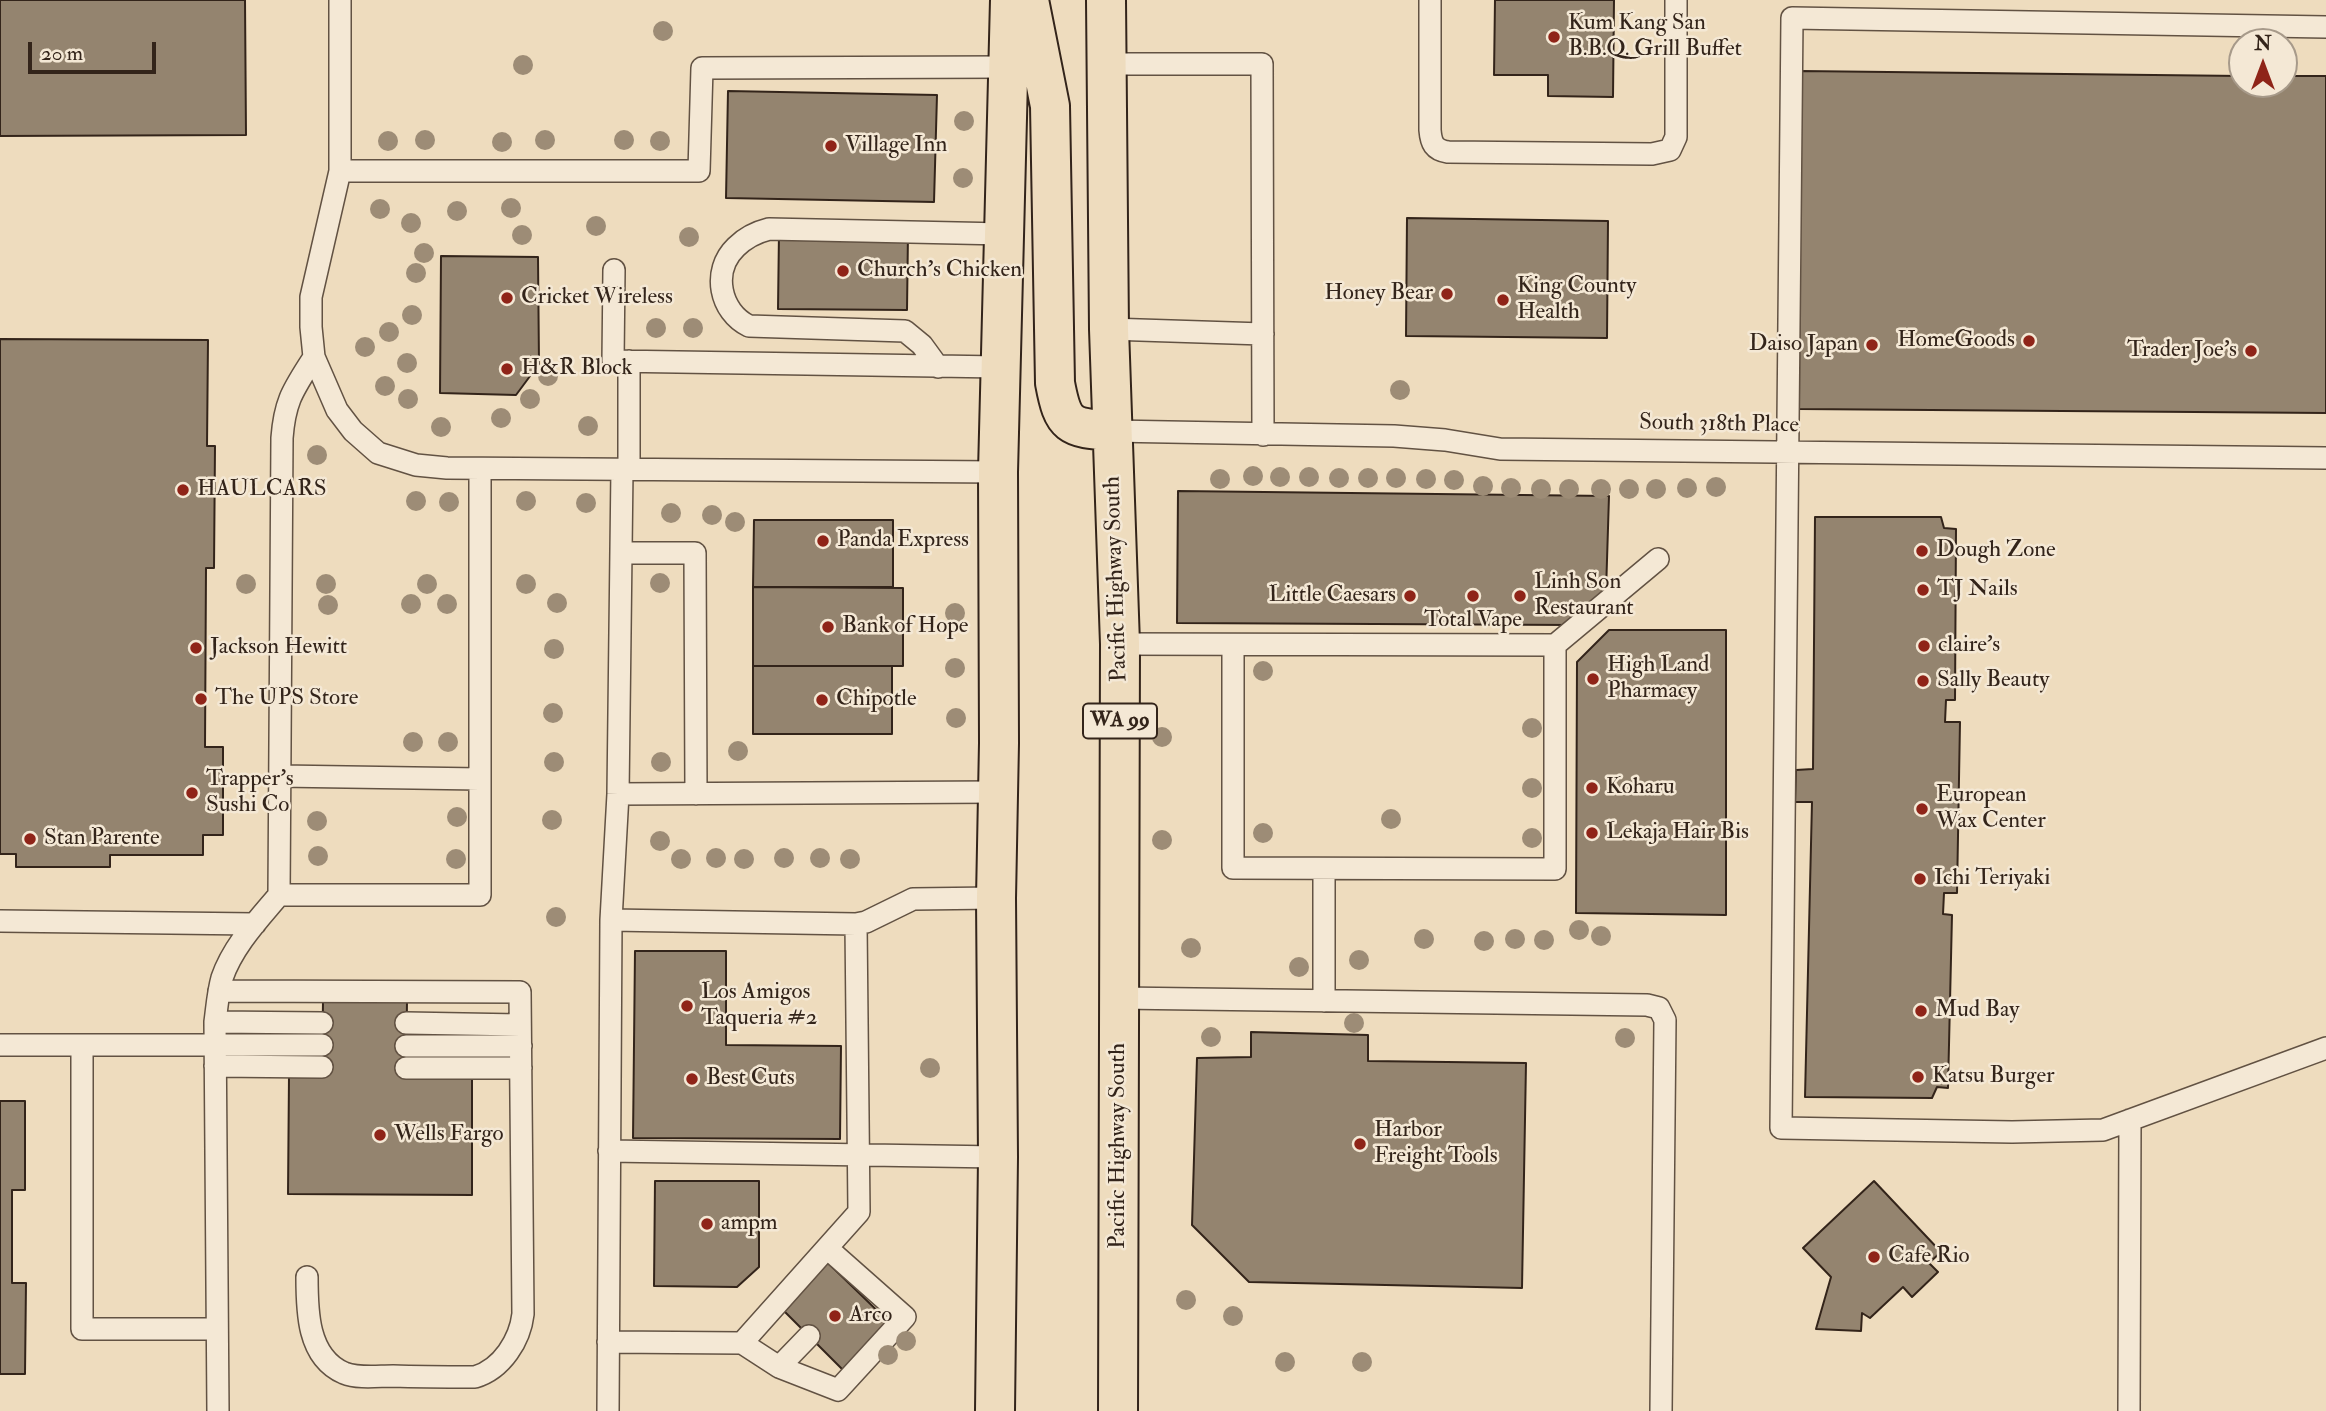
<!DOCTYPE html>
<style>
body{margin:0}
#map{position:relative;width:2326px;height:1411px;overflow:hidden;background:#eedcbe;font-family:"IM FELL Double Pica",serif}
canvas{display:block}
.north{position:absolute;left:2228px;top:28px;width:70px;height:70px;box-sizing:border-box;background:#f4e8d5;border:2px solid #a79a8a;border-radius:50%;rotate:0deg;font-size:19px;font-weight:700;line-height:28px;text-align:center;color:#33241a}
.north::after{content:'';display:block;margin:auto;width:24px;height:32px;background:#8f2418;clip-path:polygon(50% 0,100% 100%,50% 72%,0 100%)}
.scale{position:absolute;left:28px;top:42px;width:128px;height:32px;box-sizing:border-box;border:4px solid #33241a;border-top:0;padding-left:9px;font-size:21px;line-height:24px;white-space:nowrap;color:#33241a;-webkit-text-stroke:5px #f4e8d5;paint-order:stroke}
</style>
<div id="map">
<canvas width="2326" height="1411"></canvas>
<div class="north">N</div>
<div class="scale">20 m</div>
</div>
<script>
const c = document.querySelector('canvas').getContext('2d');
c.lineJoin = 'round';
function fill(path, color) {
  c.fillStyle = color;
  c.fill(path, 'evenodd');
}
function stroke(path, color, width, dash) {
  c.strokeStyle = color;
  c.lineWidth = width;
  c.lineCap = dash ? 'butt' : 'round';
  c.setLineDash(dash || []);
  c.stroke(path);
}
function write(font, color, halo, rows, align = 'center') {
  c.font = font + ' "IM FELL Double Pica",serif';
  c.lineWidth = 5;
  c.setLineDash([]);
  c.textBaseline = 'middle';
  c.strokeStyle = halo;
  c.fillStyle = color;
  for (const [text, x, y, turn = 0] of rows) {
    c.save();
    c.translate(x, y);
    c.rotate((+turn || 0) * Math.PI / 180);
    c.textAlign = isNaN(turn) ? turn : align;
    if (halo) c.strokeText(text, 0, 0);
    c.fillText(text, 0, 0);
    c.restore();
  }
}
const building = new Path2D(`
 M0 0H245L246 135 0 136Z
 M1495 0H1614L1613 97 1548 96V75H1494Z
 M1800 71 2242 76V84H2284V76H2326V413L1799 409Z
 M728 91 937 95 934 202 726 198Z
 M1407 218 1608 221 1607 338 1406 336Z
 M779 232 908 233 907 310 778 309Z
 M441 256 538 257 539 364 516 395 440 393Z
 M0 339 208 340 207 446H215L214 568H206L205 747H223V835H203V855H110V867H16V854H0Z
 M1178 491 1609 496 1606 592 1572 625 1177 623Z
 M1815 517H1941L1944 528 1956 529 1955 700H1946L1945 722H1960L1957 893H1944L1943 914 1952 915 1948 1088 1937 1087 1932 1098 1805 1097 1812 802H1795L1796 770 1813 769Z
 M754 520H893V587H753Z
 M753 587 903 588V666H753Z
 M1609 630H1726V915L1576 913 1577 662Z
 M753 666H892V734H753Z
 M635 951H726V1045L841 1046 840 1139 633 1138Z
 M323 1001H407L406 1076 472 1077V1195L288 1194 289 1076H322Z
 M1251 1032 1368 1035V1061L1526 1063 1522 1288 1249 1282 1192 1225 1197 1058 1251 1057Z
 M0 1101H25V1190H12V1283H26L25 1374H0Z
 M655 1181H759V1267L737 1287 654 1286Z
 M1874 1181 1941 1252 1929 1263 1938 1272 1912 1297 1903 1287 1870 1318 1862 1313 1861 1331 1816 1329 1831 1277 1803 1248Z
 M826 1261 891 1324 845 1372 780 1307Z`);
fill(building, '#94846f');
stroke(building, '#33241a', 2);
const lane = new Path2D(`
 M340 0V171L311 297V327L314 357 337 410 353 431 378 453 416 465 447 468 998 472
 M1430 0V130C1431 143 1434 150 1448 152L1652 154 1670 150 1676 137V0
 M2326 27 1792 18 1781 1128 2012 1132 2103 1130 2326 1048
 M1107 64H1262L1263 435
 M340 171H699L702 68 1008 67
 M614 270 613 361 1000 367
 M1109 329 1263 334
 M938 367 922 345 905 331 749 326C720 312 711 271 736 247 745 238 757 232 769 229L1004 234
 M1112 431 1394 436 1445 440 1500 449 2326 458
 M629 469V361
 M621 553H695L696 794
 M1120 644 1555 645 1658 559
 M1233 645V868L1555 869V645
 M280 776 480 779
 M618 794 998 792
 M1324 869V1001
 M279 895H480V469
 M611 920 856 924 866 922 913 899 996 898
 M0 921 255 924
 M219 991 520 992 523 1314C520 1340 502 1369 475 1377 448 1377 421 1377 393 1376 378 1376 359 1379 344 1373 307 1357 307 1310 307 1277
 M1119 998 1647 1005 1659 1008 1665 1020 1661 1411
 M215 1022 322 1023
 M406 1023 520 1025
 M0 1045H322
 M82 1045V1329H217
 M406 1046H521
 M215 1066 322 1067
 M406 1068H521
 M609 1151 998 1157
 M608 1342 742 1343 859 1212 856 924
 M742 1343 779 1367 838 1390 905 1317 827 1248
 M779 1367 809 1336
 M218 1411 215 1022C217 1007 218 992 222 978 233 946 258 920 279 895L282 438C285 399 294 389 314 357
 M608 1411 611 920 618 794 622 469
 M2129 1411 2130 1120`);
const primary = new Path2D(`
 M1029 0 1050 106 1055 383C1063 426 1069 428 1112 431
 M1106 0 1109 329 1120 644 1118 1411
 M995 1411 998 1157 996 898 999 743 998 472 1010 0`);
stroke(lane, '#625243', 24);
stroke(primary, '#33241a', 42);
stroke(lane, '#f4e8d5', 21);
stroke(primary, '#eedcbe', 38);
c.fillStyle = '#9d8c76';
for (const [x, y] of [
 [663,31],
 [523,65],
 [964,121],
 [425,140],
 [545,140],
 [624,140],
 [388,141],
 [660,141],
 [502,142],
 [963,178],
 [511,208],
 [380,209],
 [457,211],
 [411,223],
 [596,226],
 [522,235],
 [689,237],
 [424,253],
 [416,273],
 [412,315],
 [656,328],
 [693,328],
 [389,332],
 [365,347],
 [407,363],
 [548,376],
 [385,386],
 [1400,390],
 [408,399],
 [530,399],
 [501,418],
 [588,426],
 [441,427],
 [317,455],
 [1253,476],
 [1280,477],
 [1309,477],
 [1339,478],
 [1368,478],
 [1396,478],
 [1220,479],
 [1426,479],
 [1454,480],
 [1483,486],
 [1716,487],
 [1511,488],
 [1687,488],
 [1541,489],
 [1569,489],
 [1601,489],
 [1629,489],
 [1656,489],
 [416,501],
 [526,501],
 [449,502],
 [586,503],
 [671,513],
 [712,515],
 [735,522],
 [660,583],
 [246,584],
 [326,584],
 [427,584],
 [526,584],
 [557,603],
 [411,604],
 [447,604],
 [328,605],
 [955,613],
 [554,649],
 [955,668],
 [1263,671],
 [553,713],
 [956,718],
 [1532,728],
 [1162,737],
 [413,742],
 [448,742],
 [738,751],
 [554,762],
 [661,762],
 [1532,788],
 [457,817],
 [1391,819],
 [552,820],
 [317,821],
 [1263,833],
 [1532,838],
 [1162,840],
 [660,841],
 [318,856],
 [716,858],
 [784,858],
 [820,858],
 [456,859],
 [681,859],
 [744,859],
 [850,859],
 [556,917],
 [1579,930],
 [1601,936],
 [1424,939],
 [1515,939],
 [1544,940],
 [1484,941],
 [1191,948],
 [1359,960],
 [1299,967],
 [1354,1023],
 [1211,1037],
 [1625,1038],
 [930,1068],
 [1186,1300],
 [1233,1316],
 [906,1341],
 [888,1355],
 [1285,1362],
 [1362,1362]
]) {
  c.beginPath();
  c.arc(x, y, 10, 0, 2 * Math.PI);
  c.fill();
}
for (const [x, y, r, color] of [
 [1554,37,7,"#8f2418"],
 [831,146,7,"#8f2418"],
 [843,271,7,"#8f2418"],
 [1447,294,7,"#8f2418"],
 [507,298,7,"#8f2418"],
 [1503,300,7,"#8f2418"],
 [2029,341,7,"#8f2418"],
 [1872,345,7,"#8f2418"],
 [2251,351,7,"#8f2418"],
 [507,369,7,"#8f2418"],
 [183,490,7,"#8f2418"],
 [823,541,7,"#8f2418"],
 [1922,551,7,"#8f2418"],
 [1923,590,7,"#8f2418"],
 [1410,596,7,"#8f2418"],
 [1473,596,7,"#8f2418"],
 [1520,596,7,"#8f2418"],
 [828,627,7,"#8f2418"],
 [1924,646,7,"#8f2418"],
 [196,648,7,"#8f2418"],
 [1593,679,7,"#8f2418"],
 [1923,681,7,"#8f2418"],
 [201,699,7,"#8f2418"],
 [822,700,7,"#8f2418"],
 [1592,788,7,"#8f2418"],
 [192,793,7,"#8f2418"],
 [1922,809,7,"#8f2418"],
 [1592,833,7,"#8f2418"],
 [30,839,7,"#8f2418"],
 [1920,879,7,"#8f2418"],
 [687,1006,7,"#8f2418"],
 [1921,1011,7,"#8f2418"],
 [1918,1077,7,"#8f2418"],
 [692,1079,7,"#8f2418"],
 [380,1135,7,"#8f2418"],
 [1360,1144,7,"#8f2418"],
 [707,1224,7,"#8f2418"],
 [1874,1257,7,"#8f2418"],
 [835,1316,7,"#8f2418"]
]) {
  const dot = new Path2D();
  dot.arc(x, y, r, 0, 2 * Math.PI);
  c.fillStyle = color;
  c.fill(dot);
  stroke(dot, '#f4e8d5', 2.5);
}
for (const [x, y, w] of [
 [1120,721,74]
]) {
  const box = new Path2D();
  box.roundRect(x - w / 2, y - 17.5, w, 35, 5);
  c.fillStyle = '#f4e8d5';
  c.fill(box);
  stroke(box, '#33241a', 2);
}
write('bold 21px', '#33241a', null, [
 ["WA 99",1120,721]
]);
write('23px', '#33241a', '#f4e8d5', [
 ["Kum Kang San",1568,24],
 ["B.B.Q. Grill Buffet",1568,50],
 ["Village Inn",845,146],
 ["Church's Chicken",857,271],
 ["King County",1517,287],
 ["Health",1517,313],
 ["Honey Bear",1433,294,"right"],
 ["Cricket Wireless",521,298],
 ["HomeGoods",2015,341,"right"],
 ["Daiso Japan",1858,345,"right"],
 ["Trader Joe's",2237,351,"right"],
 ["H&R Block",521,369],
 ["HAULCARS",197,490],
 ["Panda Express",837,541],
 ["Dough Zone",1936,551],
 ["Linh Son",1534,583],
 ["Restaurant",1534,609],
 ["TJ Nails",1937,590],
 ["Little Caesars",1396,596,"right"],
 ["Total Vape",1473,621,"center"],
 ["Bank of Hope",842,627],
 ["claire's",1938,646],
 ["Jackson Hewitt",210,648],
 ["High Land",1607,666],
 ["Pharmacy",1607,692],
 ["Sally Beauty",1937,681],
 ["The UPS Store",215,699],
 ["Chipotle",836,700],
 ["Trapper's",206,780],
 ["Sushi Co",206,806],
 ["Koharu",1606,788],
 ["European",1936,796],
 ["Wax Center",1936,822],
 ["Lekaja Hair Bis",1606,833],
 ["Stan Parente",44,839],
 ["Ichi Teriyaki",1934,879],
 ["Los Amigos",701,993],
 ["Taqueria #2",701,1019],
 ["Mud Bay",1935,1011],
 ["Katsu Burger",1932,1077],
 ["Best Cuts",706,1079],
 ["Harbor",1374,1131],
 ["Freight Tools",1374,1157],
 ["Wells Fargo",394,1135],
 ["ampm",721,1224],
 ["Cafe Rio",1888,1257],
 ["Arco",849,1316]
], 'left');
write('23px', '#33241a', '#f4e8d5', [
 ["South 318th Place",1719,425,1],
 ["Pacific Highway South",1117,579,-92],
 ["Pacific Highway South",1119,1146,-90]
]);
</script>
